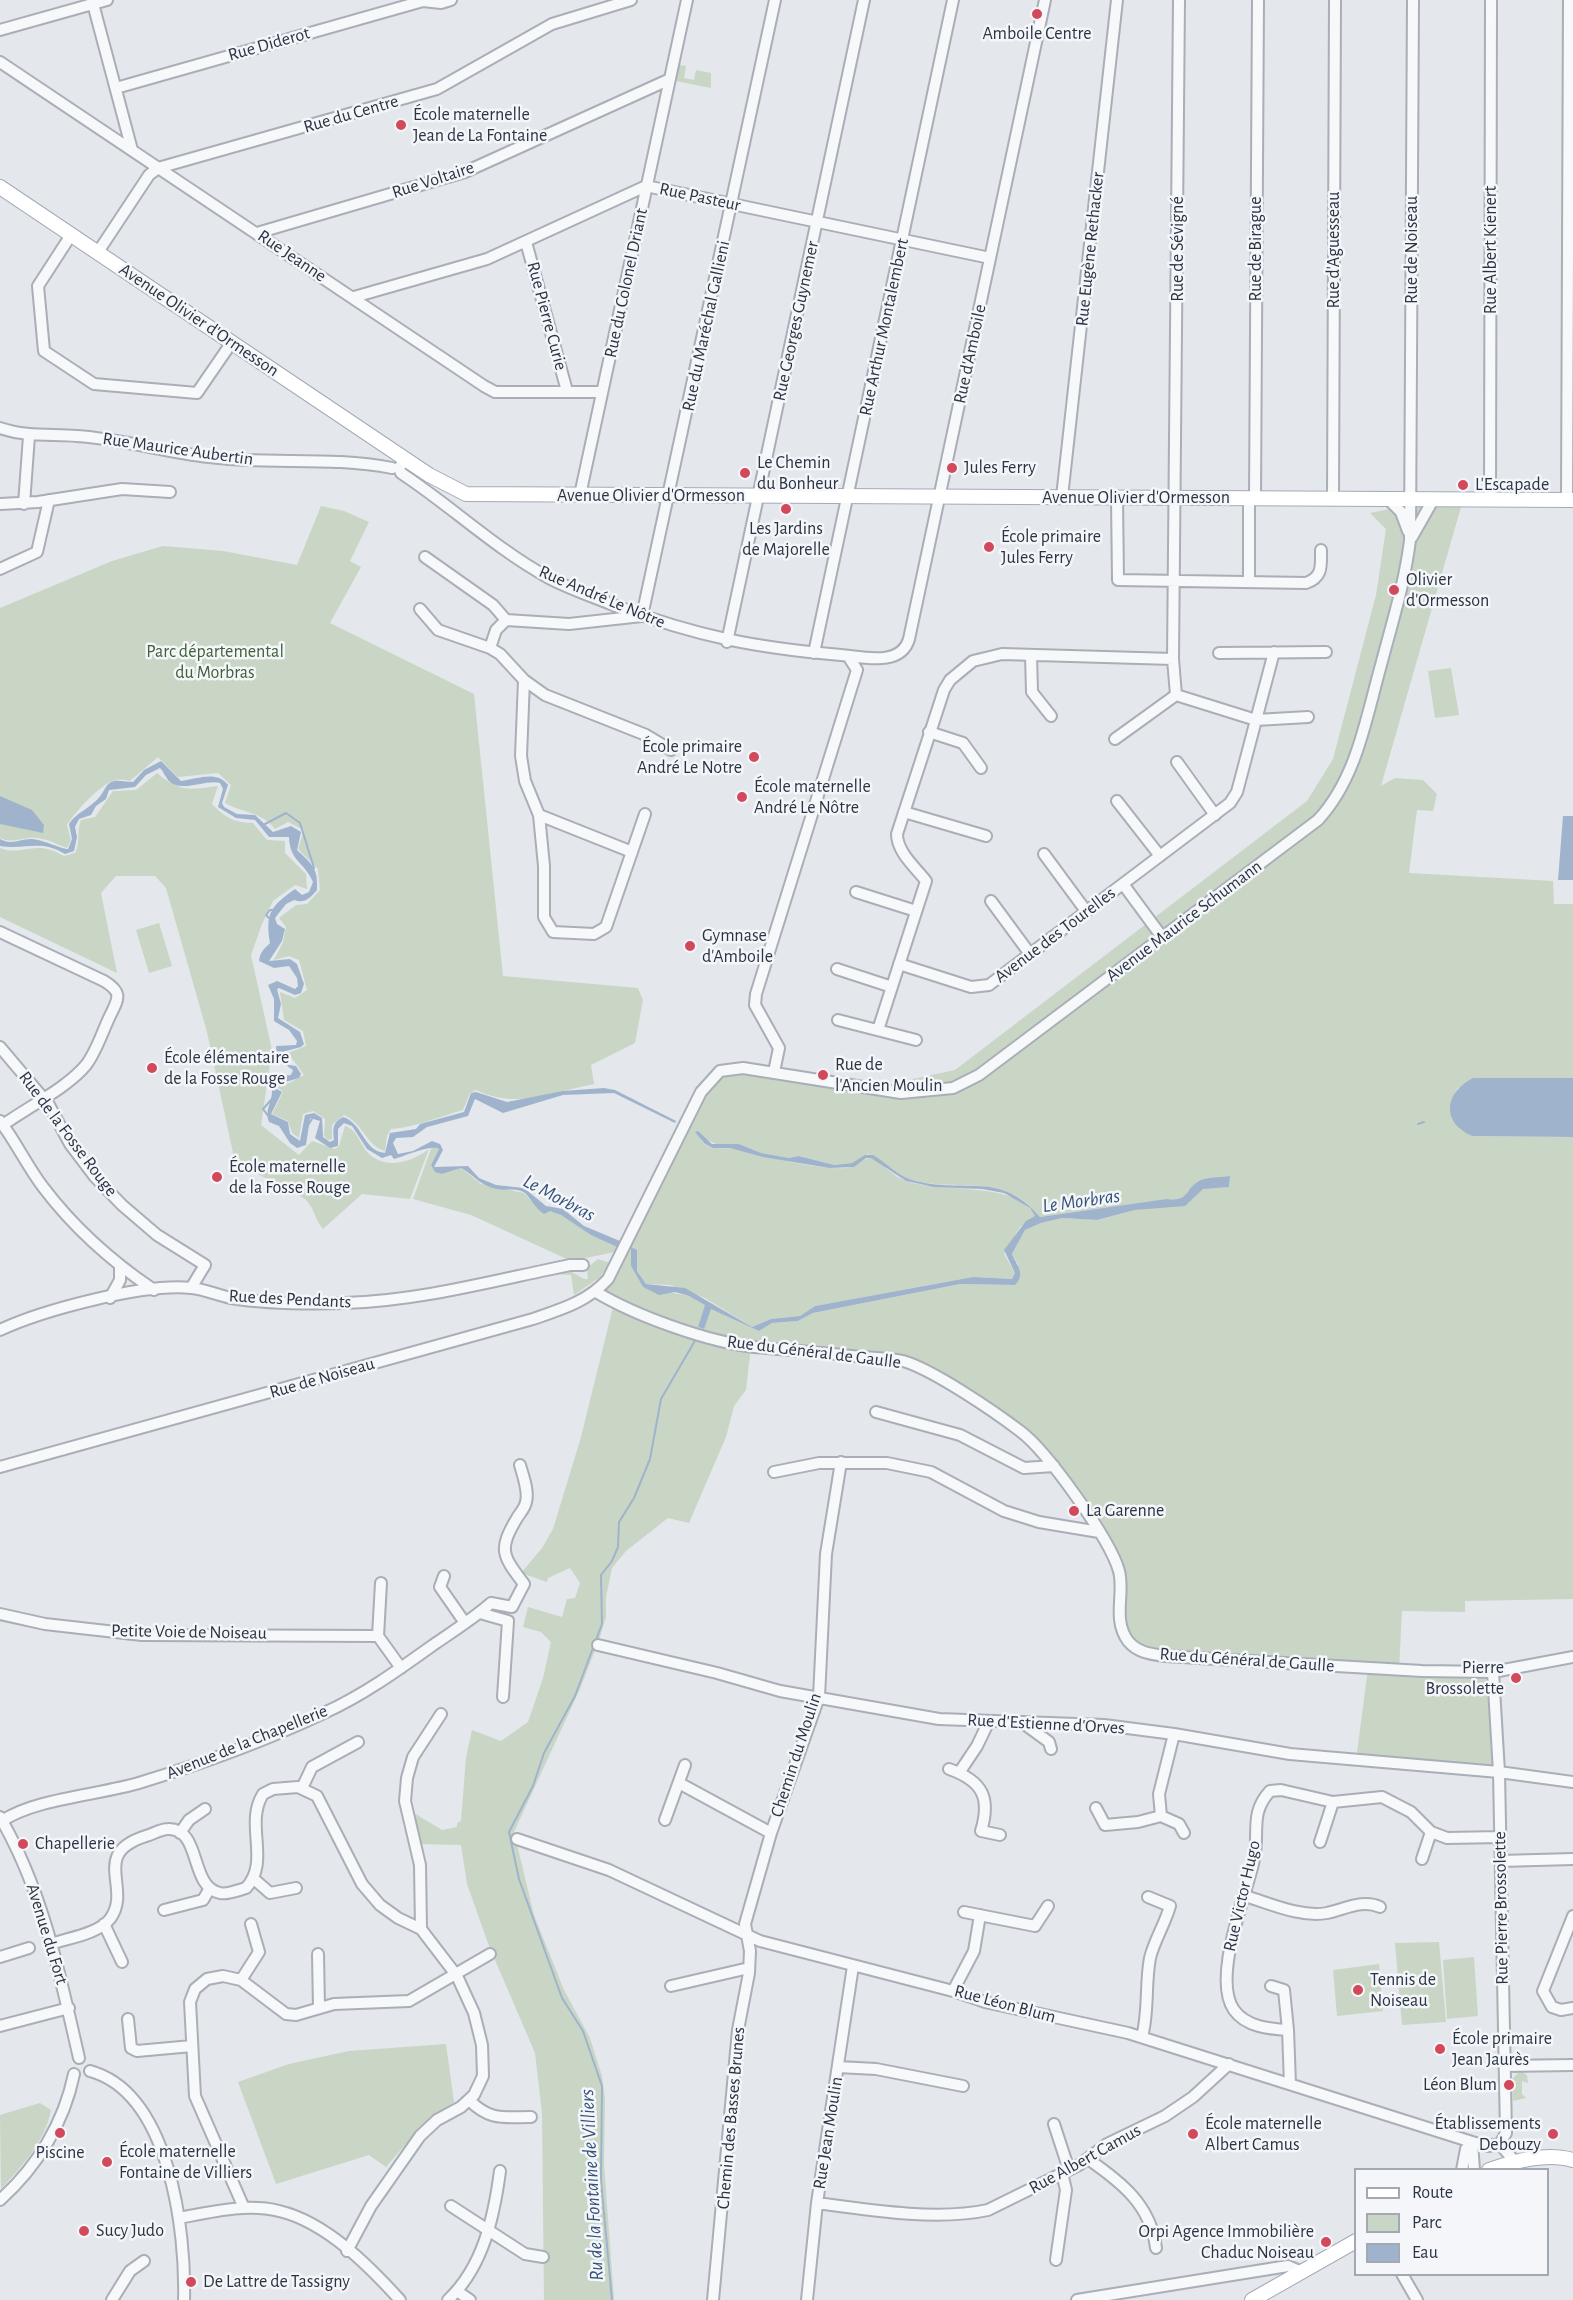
<!DOCTYPE html>
<meta charset="utf-8">
<style>
body{margin:0}
#map{position:relative;width:1573px;height:2300px;overflow:hidden;background:#e4e7ec;font-family:"Alegreya Sans",sans-serif}
canvas{display:block}
.legend{position:absolute;left:1354px;top:2168px;width:195px;height:108px;box-sizing:border-box;background:#f4f6f9;border:2px solid #a4a8b1;margin:0;padding:8px 10px;list-style:none;font-size:18px;color:#2b3445}
.legend li{display:flex;align-items:center;gap:12px;height:30px}
.legend b{width:30px;border:2px solid #a4a8b1}
</style>
<div id="map">
<canvas width="1573" height="2300"></canvas>
<ul class="legend">
<li><b style="height:8px;background:#fff"></b>Route</li>
<li><b style="height:16px;background:#c9d6c5"></b>Parc</li>
<li><b style="height:16px;background:#9fb4cc"></b>Eau</li>
</ul>
</div>
<script>
const c = document.querySelector('canvas').getContext('2d');
c.lineJoin = 'round';
function fill(path, color) {
  c.fillStyle = color;
  c.fill(path, 'evenodd');
}
function stroke(path, color, width, dash) {
  c.strokeStyle = color;
  c.lineWidth = width;
  c.lineCap = dash ? 'butt' : 'round';
  c.setLineDash(dash || []);
  c.stroke(path);
}
function write(font, color, halo, rows, align = 'center') {
  c.font = font + ' "Alegreya Sans",sans-serif';
  c.lineWidth = 5;
  c.setLineDash([]);
  c.textBaseline = 'middle';
  c.strokeStyle = halo;
  c.fillStyle = color;
  for (const [text, x, y, turn = 0] of rows) {
    c.save();
    c.translate(x, y);
    c.rotate((+turn || 0) * Math.PI / 180);
    c.textAlign = isNaN(turn) ? turn : align;
    if (halo) c.strokeText(text, 0, 0);
    c.fillText(text, 0, 0);
    c.restore();
  }
}
fill(new Path2D(`
 M679 65 686 66 684 78 694 80 696 70 711 73V88L676 81Z
 M1433 500H1463L1381 786 1395 778 1423 780 1437 794 1433 811 1417 810 1409 873 1553 881 1554 904H1573V1078H1473L1457 1089 1452 1118 1460 1129 1472 1136 1573 1137V1599L1465 1601V1612L1402 1611 1399 1670 1493 1672 1499 1772 1356 1760 1368 1669 1165 1656 1128 1641 1114 1554 1035 1443 915 1366 751 1346 746 1390 734 1406 726 1437 689 1523 668 1518 626 1551 612 1568 606 1597V1617L599 1640 580 1689 514 1832 534 1915 564 1990 590 2038 602 2076 605 2099 604 2163 614 2300H544L542 2113 535 2053 489 1946 467 1884 461 1845 420 1844 409 1810 442 1830 457 1827V1823L461 1821 466 1757 472 1730 501 1741 528 1722 543 1678 551 1642 541 1632 523 1627 528 1607 562 1617 567 1599 575 1598 580 1583 570 1568 548 1578 547 1582 521 1573 542 1548 553 1529 581 1437 614 1303 596 1292 693 1107 730 1068 892 1091 894 1083 955 1070 1307 801 1333 759 1376 595 1386 529 1370 513ZM699 1136 718 1145 739 1144 761 1153 789 1158 800 1156 833 1165 852 1163 868 1154C883 1162 896 1175 912 1180 963 1193 1004 1171 1040 1217L1166 1199C1191 1202 1184 1189 1201 1181 1209 1177 1221 1177 1230 1176L1229 1187 1205 1188 1169 1206 1135 1210 1097 1220 1062 1218 1041 1223 1025 1230 1012 1254 1018 1264 1015 1285 960 1284 813 1313 798 1321 772 1323 759 1331 711 1308 703 1329 698 1327 706 1305 689 1296 643 1287 631 1266 633 1253 637 1271 646 1284 670 1285 705 1298 752 1327 771 1319 800 1316 815 1306 973 1277 1012 1279 1015 1273 1004 1254 1020 1227 1036 1216C1015 1180 943 1194 906 1181 892 1176 884 1164 871 1158 861 1158 856 1168 846 1168 813 1170 768 1156 736 1149 726 1147 718 1150 708 1146 703 1144 702 1140 699 1136Z
 M321 506 344 511 369 522 350 561 361 567 330 623 474 694 503 976 638 988 643 1000 635 1043 591 1065 594 1084C553 1092 517 1110 476 1090L470 1093 463 1110C438 1117 416 1127 391 1129L387 1136 385 1151C366 1146 364 1124 344 1115L332 1125V1139L328 1140 324 1136 325 1119 313 1111 303 1114 299 1138 292 1133 288 1121 272 1114 283 1092 275 1085 289 1083 304 1075 288 1053 306 1046 303 1031 284 1020 280 992 295 998 307 990 299 960 289 956 274 960 283 942 286 927 279 918 296 905 307 904 320 890 318 869 298 849 304 830 288 822 275 829C262 812 243 813 225 803L231 785 218 773 178 777 158 757 130 781C126 780 120 779 116 780 102 782 74 813 67 825L71 840 67 848C55 843 41 836 28 838 18 839 11 843 0 838V608L112 561 163 546 223 551 297 565Z
 M1451 668 1459 715 1435 718 1428 671Z
 M157 773C180 792 188 790 218 786L212 804C224 817 235 823 253 823L267 840 285 841V853L306 874 307 889 295 885 273 901 262 924 251 955 272 1050 261 1125 299 1155 312 1141 335 1149 339 1146 345 1126C358 1130 360 1145 369 1154 387 1170 412 1162 429 1149L410 1199 362 1194 323 1229C314 1219 315 1208 305 1199L235 1162 207 1032 166 888 155 876H116L101 893 117 973 0 917V848C21 857 35 838 64 856L75 853C81 842 76 832 81 820L95 817 113 791 136 790Z
 M159 923 172 966 149 973 136 930Z
 M432 1146 439 1149 431 1165 442 1174 461 1168 481 1184 524 1193C538 1211 546 1205 563 1216 581 1228 597 1238 617 1247L615 1252 571 1261 471 1215 413 1199Z
 M598 1259 610 1263 600 1277 574 1295 571 1275 551 1274 565 1268 584 1279H588L587 1268Z
 M1439 1942 1446 2022 1402 2025 1395 1943Z
 M1474 1957 1478 2016 1447 2019 1443 1960Z
 M1379 1964 1383 2011 1337 2016 1333 1970Z
 M446 2044 454 2102 423 2124 386 2167 369 2155 276 2184 238 2082 289 2064 349 2051Z
 M1522 2072 1527 2075 1528 2083 1522 2081V2094L1526 2098 1513 2101 1512 2079 1518 2073Z
 M40 2103 51 2110C45 2142 22 2166 1 2189L0 2115Z`), '#c9d6c5');
fill(new Path2D(`
 M161 761 181 781C197 779 217 770 228 785L222 803 224 807 237 814 255 815 273 832 291 826 301 832 297 850C313 865 318 868 317 890 310 898 305 904 294 900L286 904 275 918 277 924 285 929 282 941 269 961 290 959 297 964 304 984 301 993 295 995 279 988 277 989 281 1004 278 1018 300 1032 304 1044 301 1047 282 1052 289 1065 296 1066 301 1074 299 1078 275 1085V1088L282 1092 271 1114 288 1122 290 1134 300 1141 305 1115 314 1113 322 1118 323 1137 330 1142 334 1140C333 1129 332 1123 343 1117 363 1123 363 1151 385 1153L390 1133 416 1129 420 1124 464 1112 471 1093 476 1092 507 1102 563 1091 604 1088 615 1090 676 1121 675 1123 614 1093 563 1095 503 1113 475 1099 468 1116 427 1127 413 1137 396 1138 393 1143 398 1154 413 1151 432 1141 440 1144 443 1150 434 1167 468 1166 479 1178 496 1185 524 1188 546 1206 563 1209 584 1226 620 1241 617 1247 591 1235 561 1215 550 1211 544 1214C535 1208 532 1200 525 1193 517 1187 506 1191 497 1189 479 1185 475 1176 461 1168L442 1174 435 1172 431 1165 439 1149C430 1144 406 1156 394 1159L391 1155 382 1158 367 1149 352 1126 344 1123 338 1129V1146L330 1148 315 1138 320 1121 310 1118 306 1145 297 1148 290 1143 279 1126 269 1122C263 1108 277 1097 270 1084L274 1077 291 1075 293 1070C284 1064 276 1057 276 1046L296 1045 297 1041 289 1030 274 1021V999L268 985 277 981 295 989 298 986 297 978 289 966 274 968 259 961C260 952 264 949 270 943 265 913 271 906 295 889L302 895 309 892 313 882C304 861 290 862 289 837H269L255 820 236 818 218 807 223 789 220 783C205 779 180 794 168 780 165 776 163 771 160 768L146 775 135 787 109 790 106 799 96 806 91 815 79 819 75 827 77 837 74 851 65 854C40 839 27 850 0 846V839C12 846 21 838 32 839 44 840 61 849 68 849L72 839 69 824C76 812 92 808 101 795 105 790 106 783 114 781 120 780 127 782 133 782L144 770Z
 M0 796 32 810 44 825 43 833 0 824Z
 M1563 816H1573V880H1558Z
 M1473 1078H1573V1137L1472 1136C1440 1122 1445 1092 1473 1078Z
 M698 1131 712 1144H739L761 1153 789 1158 799 1156 834 1165 852 1163 865 1155H873C887 1163 896 1175 912 1180 966 1195 999 1169 1040 1217L1166 1199C1191 1202 1184 1188 1201 1180 1210 1177 1221 1177 1230 1176L1229 1187 1203 1189 1185 1206 1135 1210 1097 1220 1062 1218 1041 1223 1025 1230 1012 1254C1017 1266 1026 1274 1015 1285L960 1284 813 1313 798 1321 772 1323 759 1331 711 1309 704 1329 698 1327 705 1305 689 1296 675 1292 659 1295 643 1287 631 1266V1247L637 1250V1271L646 1284 685 1288 752 1327 771 1319 800 1316 815 1306 973 1277 1012 1279 1015 1273 1004 1250 1026 1221 1035 1216 1030 1208 1004 1193 982 1189 934 1187 906 1181 871 1158H866L854 1167 829 1168 763 1157 730 1148H713L705 1144 695 1132Z`), '#9fb4cc');
stroke(new Path2D(`
 M265 824 286 813 300 823 314 868
 M269 918 266 915 270 910H274
 M269 1117 263 1109 271 1100
 M1418 1124 1424 1122
 M307 1127 313 1117
 M612 2300 601 2180 602 2086 583 2031 562 1998 519 1879 509 1832 533 1786 544 1753 575 1696 602 1624 601 1575 612 1561 618 1547 619 1522 634 1498 650 1459 661 1399 696 1339`), '#9fb4cc', 2);
const minor = new Path2D(`
 M92 0 132 150
 M0 30 107 0
 M0 62 484 386 495 392H601
 M116 88 423 1 441 3 451 0
 M257 233 465 172 668 80
 M71 235 38 286 44 351 94 384 197 393 232 342
 M526 242 567 391
 M98 252 149 175 158 168 437 89 552 24 631 0
 M354 297 487 259 646 186 990 258
 M0 428C26 437 50 434 77 436 122 439 165 452 209 457 270 465 330 456 392 468
 M405 459 399 468 401 473C451 506 496 549 549 578 570 589 594 597 616 606 696 636 756 648 841 655 863 657 901 667 909 639L1045 0
 M580 495 687 0
 M1062 497 1117 0
 M1117 498 1118 580 1306 583C1323 577 1321 566 1321 550
 M1249 498V582
 M1255 498 1258 0
 M1333 499 1335 0
 M1389 500 1401 512 1408 531
 M1490 500 1491 0
 M1567 500 1569 0
 M0 504 38 502 122 489 170 492
 M24 504 29 436
 M1412 537 1433 500
 M425 557 493 605 506 620 569 624 642 616 775 0
 M0 569 37 552 49 500
 M420 609 438 630 490 648 500 654 524 680 545 695 646 735 671 750
 M727 642 864 0
 M490 648 496 630 506 620
 M1274 652 1256 720 1308 717
 M814 653 953 0
 M1219 653 1326 652
 M1031 655 1032 692 1051 716
 M524 680 521 756 525 781 539 815 544 866V917L553 932 594 934 606 927 645 814
 M929 732 963 743 981 768
 M1115 739 1176 695
 M1177 762 1215 815
 M1117 801 1160 856
 M904 812 986 836
 M539 815 632 852
 M1044 854 1086 911
 M1123 884 1162 937
 M856 892 916 911
 M991 901 1030 954
 M0 932 104 981C124 993 118 999 109 1018 102 1033 96 1052 86 1065 67 1088 28 1107 3 1125
 M899 964 971 987 989 985 1230 803 1237 792 1256 720 1176 695 1173 659 1179 0
 M837 969 892 987
 M838 1020 916 1040
 M878 1030 926 881C915 867 897 852 897 834L944 690 950 680 973 661 1002 654 1173 659
 M0 1047 49 1105 70 1144 95 1177 122 1205 157 1235 205 1265 191 1288
 M774 1072 779 1048 755 1005 756 994 857 670 848 656
 M0 1121C16 1142 27 1166 43 1187 74 1228 111 1261 154 1290
 M596 1292C636 1316 708 1342 754 1347 790 1350 827 1353 863 1357 876 1358 891 1358 903 1361 932 1369 995 1412 1020 1431 1047 1451 1110 1539 1119 1571 1125 1594 1112 1619 1128 1641 1138 1653 1151 1654 1165 1656L1422 1671 1493 1672 1573 1657
 M110 1298 120 1280V1267
 M0 1330C43 1310 144 1283 191 1288 204 1289 217 1295 231 1298 267 1304 308 1304 345 1303 420 1301 496 1280 570 1265H583
 M876 1412 960 1435 1024 1468 1054 1466
 M0 1467 533 1319C562 1309 587 1302 608 1279L701 1092 720 1071 743 1068 901 1093 953 1088 979 1075 1318 820C1357 778 1366 718 1381 665 1392 623 1405 582 1410 540L1413 0
 M774 1472 819 1463H887L931 1472 1004 1511 1039 1522 1099 1532
 M444 1576 440 1587 465 1623
 M480 1613 508 1621 503 1697
 M0 1614 45 1624 142 1635 378 1636 401 1668
 M378 1636 381 1583
 M598 1645 717 1673 780 1691 939 1719 1104 1725 1174 1734 1290 1754 1499 1772 1573 1782
 M1493 1672 1499 1772 1506 2133 1500 2144
 M1023 1723 1049 1742 1051 1749
 M949 1769C983 1781 991 1798 981 1831L1000 1835
 M959 1773 977 1746 989 1721
 M679 1783 771 1833
 M302 1788 312 1767 358 1742
 M1096 1808 1105 1825 1138 1822 1161 1816 1179 1824 1184 1833
 M1161 1816 1159 1794 1174 1734
 M0 1817C43 1891 60 1975 79 2058
 M665 1820 685 1765
 M2 1821C36 1798 101 1795 142 1782 204 1763 265 1741 324 1713 364 1695 401 1668 436 1643 455 1630 474 1618 491 1603L512 1607 524 1584C502 1555 498 1550 517 1518 520 1513 525 1508 526 1502 529 1491 523 1476 520 1465
 M180 1833 189 1820 205 1809
 M517 1839 609 1870 760 1941 953 1991 985 2002 1128 2033 1472 2142 1488 2146 1500 2144
 M1320 1842 1333 1802
 M1422 1859 1431 1832
 M1500 1861 1573 1859
 M254 1879 270 1893 296 1888
 M1245 1896C1269 1903 1301 1918 1327 1913 1345 1909 1363 1899 1380 1907
 M164 1910 203 1900 210 1888
 M964 1912 1035 1926 1048 1906
 M1573 1916 1543 1991 1552 2007 1561 2010 1573 2008
 M104 1924 122 1962
 M421 1929 420 1865 405 1801 407 1778 413 1757 441 1714
 M51 1944C68 1938 98 1934 110 1919 133 1888 89 1854 146 1836 153 1834 161 1829 168 1829 202 1828 189 1887 220 1893 227 1895 239 1890 246 1888 271 1861 244 1824 263 1794L273 1789 298 1787 317 1796 362 1884 380 1905 398 1918 421 1929 457 1976 474 2013 482 2045 483 2076 474 2095 461 2107 437 2120 420 2136 371 2206 347 2251
 M318 1954 319 2008
 M0 1957 29 1948
 M241 1980 259 1952 251 1924
 M671 1986 749 1968
 M1271 1986 1284 1990 1288 2030
 M953 1991 974 1951 980 1915
 M128 2019 131 2048 137 2051 192 2046
 M0 2026 69 2008
 M1142 2037C1149 2011 1145 1984 1150 1958 1154 1941 1165 1924 1170 1906L1148 1897
 M1504 2066 1573 2065
 M838 2067 876 2069 963 2086
 M90 2071C170 2093 186 2232 184 2300
 M1290 2084 1288 2030C1270 2029 1246 2027 1234 2010 1212 1979 1245 1898 1253 1864 1261 1834 1248 1815 1270 1791L1281 1790 1333 1802 1382 1797 1411 1812 1431 1832 1447 1838 1500 1837
 M469 2100C490 2121 503 2117 531 2117
 M1054 2124 1069 2170
 M1472 2142 1474 2170
 M1500 2144 1515 2162
 M1088 2159C1121 2182 1151 2205 1156 2248
 M1462 2170 1466 2149 1472 2142
 M0 2200C37 2167 64 2123 74 2074
 M817 2203C868 2210 937 2221 988 2210L1079 2165 1107 2144 1165 2116 1193 2097 1229 2064
 M451 2206 525 2254 543 2257
 M244 2208 195 2096 190 2002 195 1989 207 1979 223 1976 241 1980 286 2014 296 2015 334 2004 409 2001 490 1954
 M179 2218C211 2212 247 2203 279 2211 326 2222 369 2266 400 2300
 M1056 2260 1066 2190 1062 2173
 M1402 2274 1417 2300
 M457 2291 470 2300
 M112 2300 130 2271 144 2261
 M448 2300C483 2267 494 2217 500 2171
 M713 2300 738 2030 749 1973 750 1951 745 1924 771 1833 819 1697 826 1554 841 1462
 M807 2300 817 2203 853 1966
 M1077 2300 1288 2266 1302 2272`);
const major = new Path2D(`
 M0 187 429 475 466 494 1573 500
 M1489 2170C1515 2161 1547 2152 1573 2160
 M1252 2300 1356 2241`);
stroke(minor, '#a9aeb7', 14);
stroke(major, '#a3abb8', 16);
stroke(minor, '#f7f8fa', 10);
stroke(major, '#fff', 14);
for (const [x, y, r, color] of [
 [1037,14,6,"#d1495b"],
 [401,125,6,"#d1495b"],
 [952,468,6,"#d1495b"],
 [745,473,6,"#d1495b"],
 [1463,485,6,"#d1495b"],
 [786,509,6,"#d1495b"],
 [989,547,6,"#d1495b"],
 [1394,590,6,"#d1495b"],
 [754,757,6,"#d1495b"],
 [742,797,6,"#d1495b"],
 [690,946,6,"#d1495b"],
 [152,1068,6,"#d1495b"],
 [823,1075,6,"#d1495b"],
 [217,1177,6,"#d1495b"],
 [1074,1511,6,"#d1495b"],
 [1516,1678,6,"#d1495b"],
 [23,1844,6,"#d1495b"],
 [1358,1990,6,"#d1495b"],
 [1440,2049,6,"#d1495b"],
 [1509,2085,6,"#d1495b"],
 [60,2133,6,"#d1495b"],
 [1193,2134,6,"#d1495b"],
 [1553,2134,6,"#d1495b"],
 [107,2162,6,"#d1495b"],
 [84,2231,6,"#d1495b"],
 [1326,2242,6,"#d1495b"],
 [191,2282,6,"#d1495b"]
]) {
  const dot = new Path2D();
  dot.arc(x, y, r, 0, 2 * Math.PI);
  c.fillStyle = color;
  c.fill(dot);
  stroke(dot, '#f4f6f9', 2);
}
write('18px', '#2b3445', '#f4f6f9', [
 ["Amboile Centre",1037,34,"center"],
 ["École maternelle",413,115],
 ["Jean de La Fontaine",413,136],
 ["Le Chemin",757,463],
 ["du Bonheur",757,484],
 ["Jules Ferry",964,468],
 ["L'Escapade",1475,485],
 ["Les Jardins",786,529,"center"],
 ["de Majorelle",786,550,"center"],
 ["École primaire",1001,537],
 ["Jules Ferry",1001,558],
 ["Olivier",1406,580],
 ["d'Ormesson",1406,601],
 ["École primaire",742,747,"right"],
 ["André Le Notre",742,768,"right"],
 ["École maternelle",754,787],
 ["André Le Nôtre",754,808],
 ["Gymnase",702,936],
 ["d'Amboile",702,957],
 ["École élémentaire",164,1058],
 ["de la Fosse Rouge",164,1079],
 ["Rue de",835,1065],
 ["l'Ancien Moulin",835,1086],
 ["École maternelle",229,1167],
 ["de la Fosse Rouge",229,1188],
 ["La Garenne",1086,1511],
 ["Pierre",1504,1668,"right"],
 ["Brossolette",1504,1689,"right"],
 ["Chapellerie",35,1844],
 ["Tennis de",1370,1980],
 ["Noiseau",1370,2001],
 ["École primaire",1452,2039],
 ["Jean Jaurès",1452,2060],
 ["Léon Blum",1497,2085,"right"],
 ["École maternelle",1205,2124],
 ["Albert Camus",1205,2145],
 ["Établissements",1541,2124,"right"],
 ["Debouzy",1541,2145,"right"],
 ["École maternelle",119,2152],
 ["Fontaine de Villiers",119,2173],
 ["Piscine",60,2153,"center"],
 ["Sucy Judo",96,2231],
 ["Orpi Agence Immobilière",1314,2232,"right"],
 ["Chaduc Noiseau",1314,2253,"right"],
 ["De Lattre de Tassigny",203,2282]
], 'left');
write('18px', '#2b3445', '#f4f6f9', [
 ["Rue Diderot",269,44,-16],
 ["Rue du Centre",351,114,-16],
 ["Rue Voltaire",433,180,-18],
 ["Rue Pasteur",700,197,12],
 ["Rue Eugène Rethacker",1090,249,-84],
 ["Rue de Sévigné",1178,249,-90],
 ["Rue de Birague",1256,249,-90],
 ["Rue d'Aguesseau",1334,250,-90],
 ["Rue de Noiseau",1412,250,-90],
 ["Rue Albert Kienert",1491,250,-90],
 ["Rue Jeanne",292,256,34],
 ["Rue du Colonel Driant",626,283,-78],
 ["Rue Pierre Curie",547,316,75],
 ["Avenue Olivier d'Ormesson",199,320,34],
 ["Rue Georges Guynemer",796,321,-78],
 ["Rue du Maréchal Gallieni",706,326,-78],
 ["Rue Arthur Montalembert",884,327,-78],
 ["Rue d'Amboile",970,354,-78],
 ["Rue Maurice Aubertin",178,449,8],
 ["Avenue Olivier d'Ormesson",651,496],
 ["Avenue Olivier d'Ormesson",1136,498],
 ["Rue André Le Nôtre",602,597,23],
 ["Avenue Maurice Schumann",1184,921,-37],
 ["Avenue des Tourelles",1055,935,-37],
 ["Rue de la Fosse Rouge",68,1134,53],
 ["Rue des Pendants",290,1299,3],
 ["Rue du Général de Gaulle",814,1352,7],
 ["Rue de Noiseau",322,1378,-16],
 ["Petite Voie de Noiseau",189,1632,1],
 ["Rue du Général de Gaulle",1247,1660,4],
 ["Rue d'Estienne d'Orves",1046,1724,3],
 ["Avenue de la Chapellerie",247,1742,-22],
 ["Chemin du Moulin",796,1755,-72],
 ["Rue Victor Hugo",1242,1896,-77],
 ["Rue Pierre Brossolette",1501,1908,-91],
 ["Avenue du Fort",47,1934,73],
 ["Rue Léon Blum",1005,2004,15],
 ["Chemin des Basses Brunes",731,2118,-85],
 ["Rue Jean Moulin",828,2133,-81],
 ["Rue Albert Camus",1085,2159,-29]
]);
write('18px', '#3f6138', '#f4f6f9', [
 ["Parc départemental",215,652],
 ["du Morbras",215,673]
]);
write('italic 20px', '#34527a', '#f4f6f9', [
 ["Le Morbras",559,1198,28],
 ["Le Morbras",1081,1201,-8],
 ["Ru de la Fontaine de Villiers",592,2185,-93]
]);
</script>
